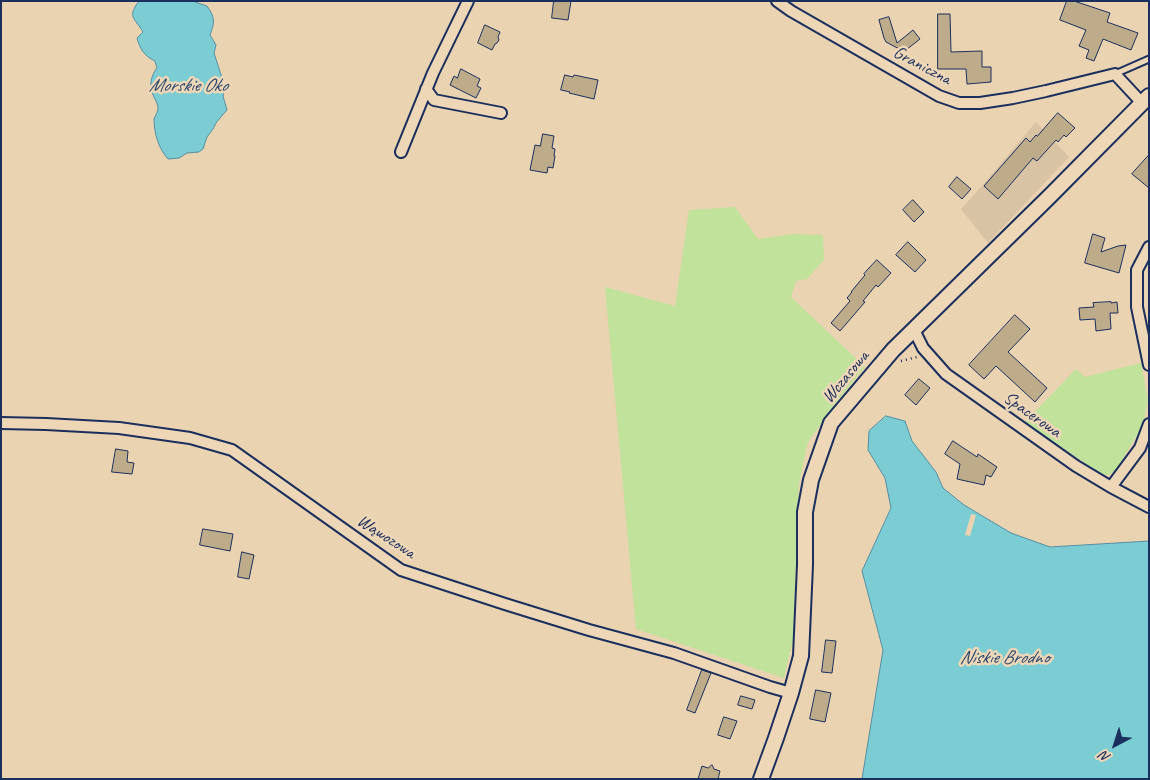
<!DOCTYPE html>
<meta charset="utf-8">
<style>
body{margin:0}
#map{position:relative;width:1150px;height:780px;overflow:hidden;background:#ead3b0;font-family:Caveat,sans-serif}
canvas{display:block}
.frame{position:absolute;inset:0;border:2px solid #1b2f5e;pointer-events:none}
.north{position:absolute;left:1090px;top:720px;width:50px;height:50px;-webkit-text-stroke:4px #eed7b7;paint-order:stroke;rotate:220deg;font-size:14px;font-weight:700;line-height:20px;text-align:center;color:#1b2f5e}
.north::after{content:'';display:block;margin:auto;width:18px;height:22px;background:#1b2f5e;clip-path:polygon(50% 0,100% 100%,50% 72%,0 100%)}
</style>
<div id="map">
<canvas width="1150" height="780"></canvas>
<div class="frame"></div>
<div class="north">N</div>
</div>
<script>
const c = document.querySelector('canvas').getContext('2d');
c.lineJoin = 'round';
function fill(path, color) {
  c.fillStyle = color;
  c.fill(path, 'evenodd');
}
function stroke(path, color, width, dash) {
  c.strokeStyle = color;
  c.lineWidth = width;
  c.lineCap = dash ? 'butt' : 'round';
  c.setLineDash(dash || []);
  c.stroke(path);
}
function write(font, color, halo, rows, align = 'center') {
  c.font = font + ' Caveat,sans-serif';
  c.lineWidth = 5;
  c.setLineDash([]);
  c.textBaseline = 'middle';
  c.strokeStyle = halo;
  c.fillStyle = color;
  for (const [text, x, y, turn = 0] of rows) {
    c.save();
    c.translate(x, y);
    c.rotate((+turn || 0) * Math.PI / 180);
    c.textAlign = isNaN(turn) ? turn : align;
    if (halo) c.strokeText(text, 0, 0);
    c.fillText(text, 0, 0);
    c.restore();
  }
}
fill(new Path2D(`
 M1036 122 1069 157 988 243 961 209 979 189Z`), '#d8c4a4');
fill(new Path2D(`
 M735 207 758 239 793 234 823 235 824 260 807 279 796 281 791 297 865 367 835 404 808 442 799 483 793 639 784 678 636 629 605 287 675 306 689 210Z
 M1141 363 1148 400 1143 425 1116 470 1108 475 1101 474 1025 422 1076 369 1085 377Z`), '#c0e29b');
const water = new Path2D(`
 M139 1H192L207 6C215 17 215 22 210 35L216 45 214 53 225 87 223 96 227 110 220 118 216 123 213 129 207 137 203 149 199 152 187 153 179 158 168 159C159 149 154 134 154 119 155 116 158 112 158 108 158 105 156 101 154 97 149 87 150 77 157 68L155 61C144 56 140 49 137 38L143 32C134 17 127 17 139 1Z
 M886 416 905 421 912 441 936 472 943 488 964 505 1011 533 1050 547 1149 541V779H862L883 650 862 571 891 508 885 478 868 450 869 431Z`);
fill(water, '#7ccdd3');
stroke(water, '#558ea4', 1);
fill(new Path2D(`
 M971 514 976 515 970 536 965 535Z`), '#ead3b0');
const building = new Path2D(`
 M554 1H571L568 20 552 18Z
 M1067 1H1074L1110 13 1107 22 1138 33 1131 50 1103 39 1094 61 1086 58 1089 50 1079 46 1086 30 1060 20Z
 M938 14H950L951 52 982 51V67H991V82L967 84 966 69H938Z
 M889 17 897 43 913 30 920 39 906 50 903 51 886 42 884 38 879 20Z
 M485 25 500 32 498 37 499 40 497 43 495 44 492 50 478 43Z
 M461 69 480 79 477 86 481 88 476 98 450 85 454 76 457 78Z
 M565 75 573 77 574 75 598 80 594 99 569 93 570 92 561 90Z
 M1058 113 1075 128 1066 137 1064 135 1058 142 1056 140 1037 161 1033 158 998 199 984 186 1026 138 1030 142 1036 135 1037 136Z
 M543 134 554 136 552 148 555 149 554 156H555L553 168 548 167 547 173 530 170 535 145 540 146Z
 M1149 155V188L1132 174Z
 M957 177 971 189 962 199 949 187Z
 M913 200 924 212 914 222 903 210Z
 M1093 234 1105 238 1101 252 1118 246 1126 245 1119 273 1085 263Z
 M908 242 926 260 915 272 896 255Z
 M877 260 891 273 878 287 876 285 863 301 865 302 840 331 831 323 850 301 847 298 852 292H851L865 275 864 274Z
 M1111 302V303L1117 302 1118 313H1110L1111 329 1096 331 1095 319 1080 320 1079 308 1094 307 1093 303Z
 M1015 315 1030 329 1008 352 1047 388 1035 402 996 366 984 379 969 365Z
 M919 379 930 388 916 405 905 395Z
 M953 441 977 457 978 454 997 467 991 477 986 475 984 485 957 479 960 464 945 454Z
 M116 449 128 451 127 462 134 463 132 474 112 472Z
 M203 529 233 534 230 551 200 545Z
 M242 552 254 555 249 579 238 577Z
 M826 640 836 641 832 673 822 672Z
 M702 670 711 673 695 713 687 710Z
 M816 690 831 693 825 722 810 719Z
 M741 696 755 700 752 709 738 705Z
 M724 717 737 721 730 739 718 735Z
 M712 765 714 769 720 771 718 779H698L702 766 708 768Z`);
fill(building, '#bdab8a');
stroke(building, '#1b2f5e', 1);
const lane = new Path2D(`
 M1115 74 1149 59`);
const street = new Path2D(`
 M777 1 791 11 939 96 959 103H980L1013 98 1046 91 1115 74 1142 103
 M426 89 434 100 501 113
 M401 152 433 73 468 1
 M1149 247 1137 270V307L1149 365
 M914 330 923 348 946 374 1076 466 1111 487 1149 507
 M1 423 46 424 119 428 190 438 232 450 401 570 505 604 589 630 674 653 770 687 791 693
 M1111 487 1140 448 1149 424`);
const secondary = new Path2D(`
 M761 779 776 738 791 693 801 656 805 565V512L811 480 831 423 893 350 1050 196 1149 96`);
stroke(lane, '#1b2f5e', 9);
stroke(street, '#1b2f5e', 14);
stroke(secondary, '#1b2f5e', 18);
stroke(new Path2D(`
 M901 361 917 357`), '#1b2f5e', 2.5, [1, 4]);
stroke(lane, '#eed7b7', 5);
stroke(street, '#eed7b7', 10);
stroke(secondary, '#eed7b7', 14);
write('18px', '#1b2f5e', '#eed7b7', [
 ["Graniczna",922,66,28],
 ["Wczasowa",846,377,-50],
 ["Spacerowa",1032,415,35],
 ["Wąwozowa",386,537,33]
]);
write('italic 19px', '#2a4770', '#eed7b7', [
 ["Morskie Oko",188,86],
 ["Niskie Brodno",1004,658]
]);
</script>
